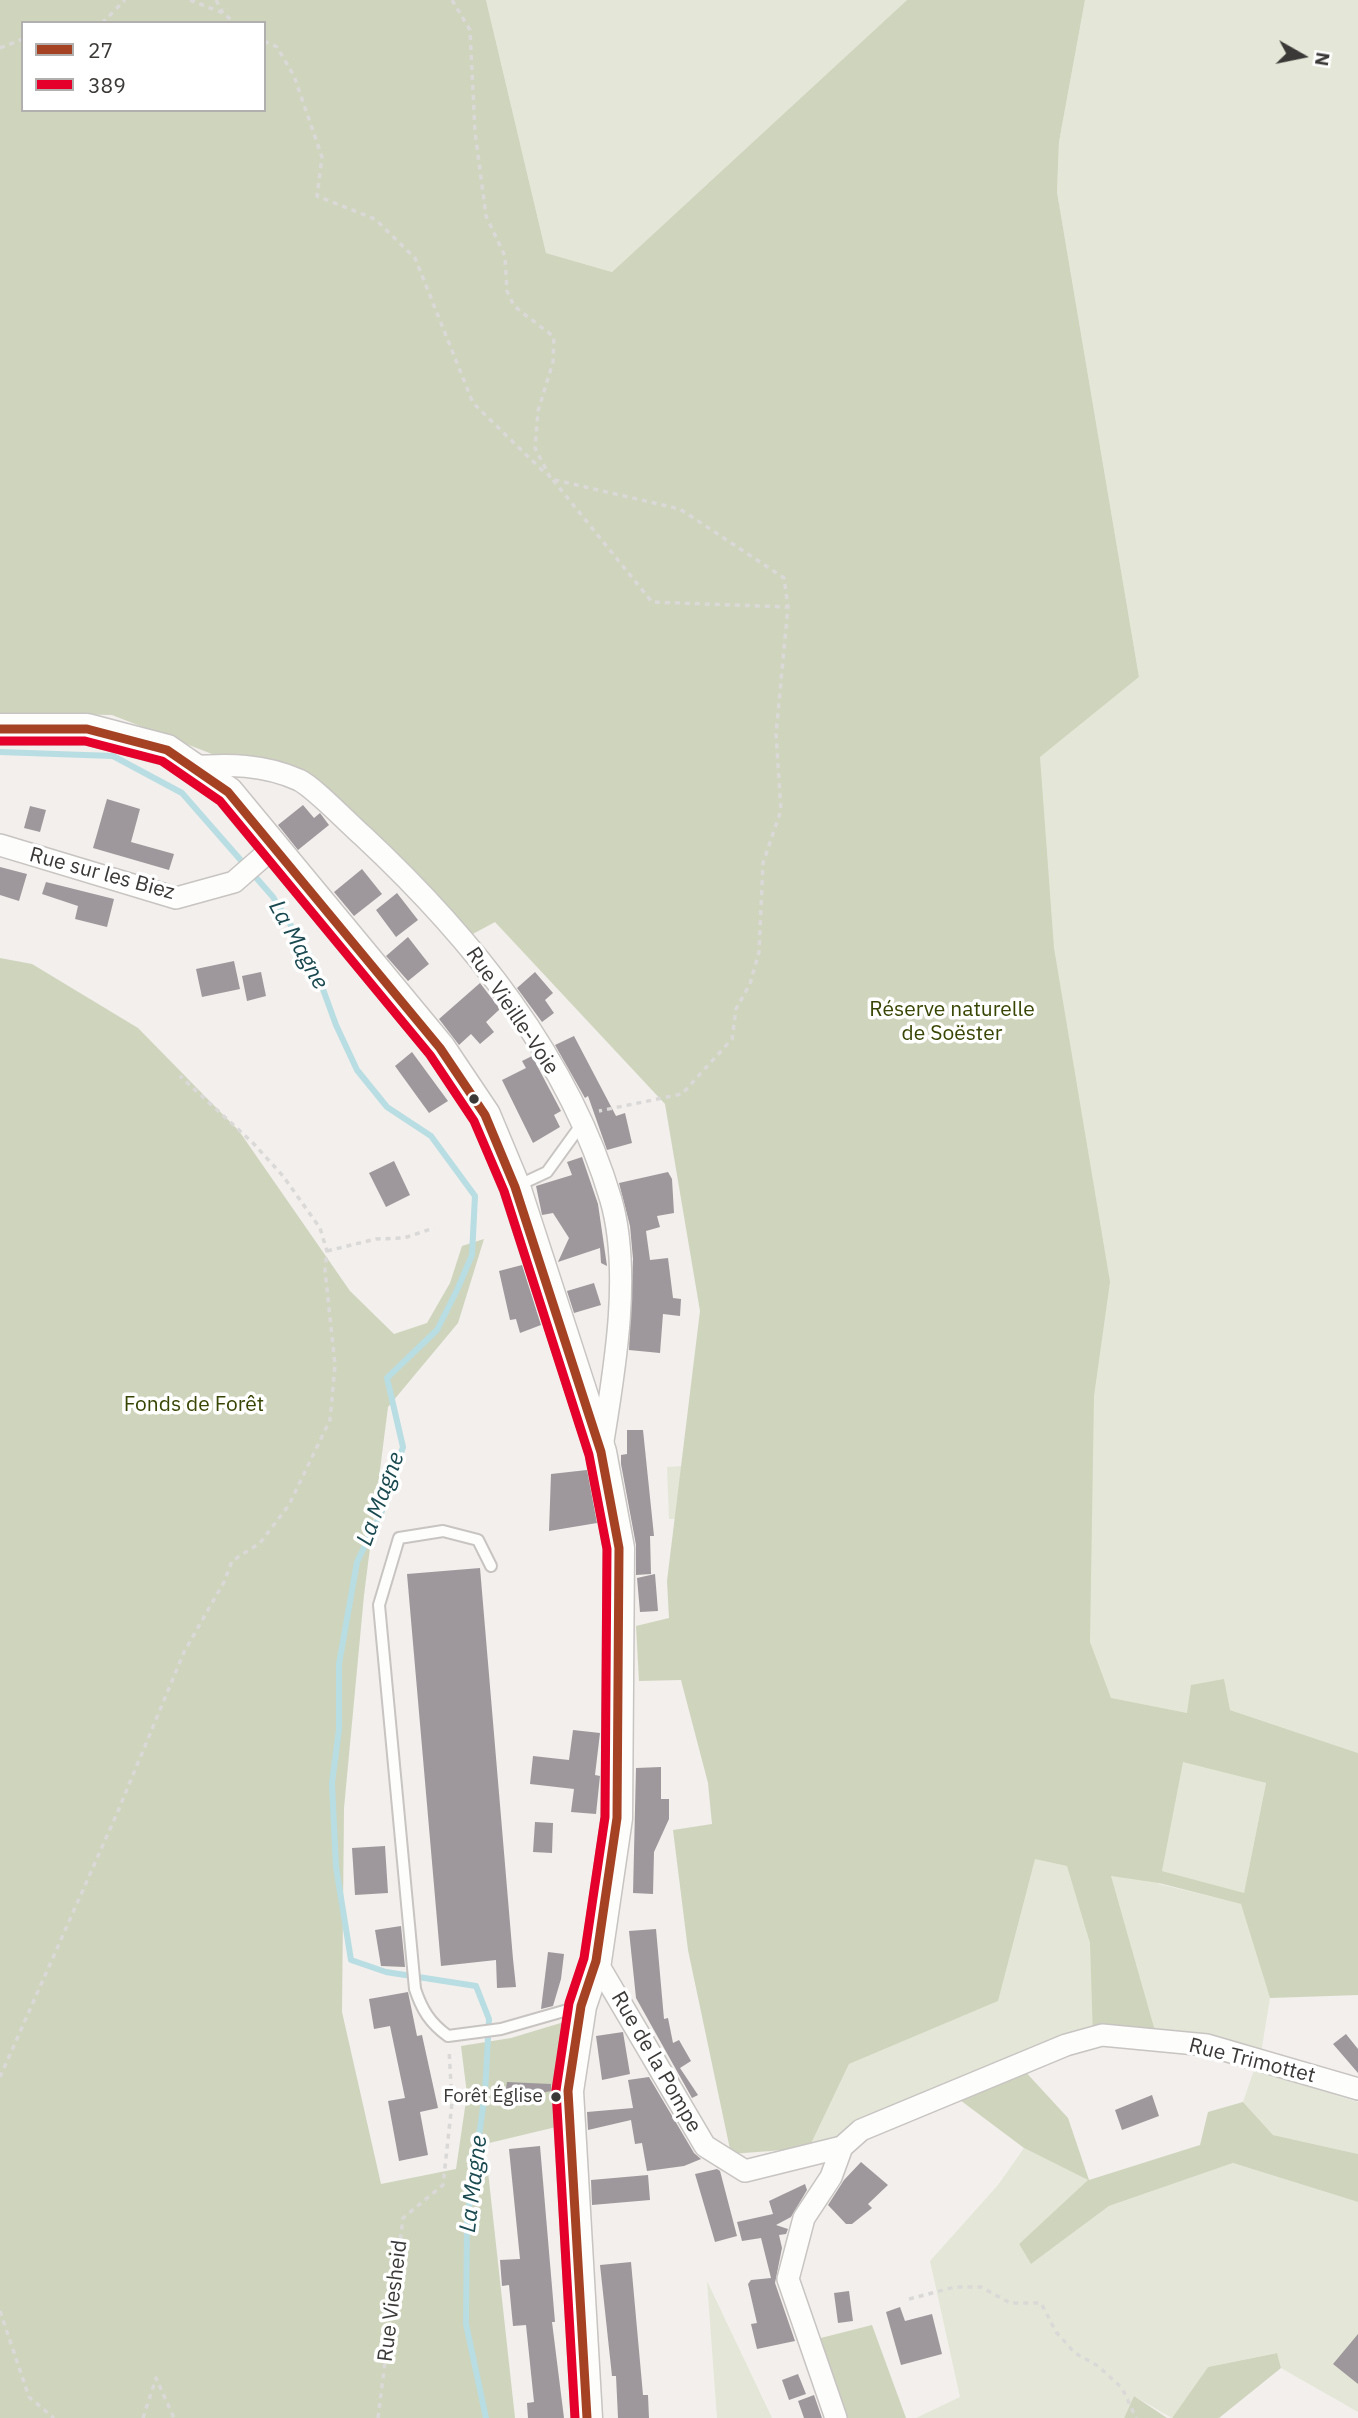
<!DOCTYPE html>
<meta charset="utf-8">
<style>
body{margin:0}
#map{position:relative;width:1358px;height:2418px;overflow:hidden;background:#f2efec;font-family:"IBM Plex Sans",sans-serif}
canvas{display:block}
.legend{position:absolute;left:21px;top:21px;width:245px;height:91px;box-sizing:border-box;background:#fff;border:2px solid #b1b0af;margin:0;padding:9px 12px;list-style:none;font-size:21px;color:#3b3937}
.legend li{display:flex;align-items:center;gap:14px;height:35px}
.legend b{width:35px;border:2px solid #b1b0af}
.north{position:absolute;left:1267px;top:21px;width:70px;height:70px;-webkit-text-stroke:5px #fff;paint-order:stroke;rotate:99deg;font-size:19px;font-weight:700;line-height:28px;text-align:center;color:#3b3937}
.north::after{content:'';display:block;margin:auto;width:24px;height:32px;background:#3b3937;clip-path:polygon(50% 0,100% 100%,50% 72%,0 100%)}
</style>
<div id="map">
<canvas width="1358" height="2418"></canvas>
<ul class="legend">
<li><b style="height:9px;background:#a64224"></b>27</li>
<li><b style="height:9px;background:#e4002b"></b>389</li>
</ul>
<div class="north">N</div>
</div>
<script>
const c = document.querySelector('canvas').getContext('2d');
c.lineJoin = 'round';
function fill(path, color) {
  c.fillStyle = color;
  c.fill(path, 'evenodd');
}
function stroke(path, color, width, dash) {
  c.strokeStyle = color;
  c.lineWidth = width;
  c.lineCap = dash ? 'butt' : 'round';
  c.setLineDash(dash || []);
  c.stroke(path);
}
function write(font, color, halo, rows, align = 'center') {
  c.font = font + ' "IBM Plex Sans",sans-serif';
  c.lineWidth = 7;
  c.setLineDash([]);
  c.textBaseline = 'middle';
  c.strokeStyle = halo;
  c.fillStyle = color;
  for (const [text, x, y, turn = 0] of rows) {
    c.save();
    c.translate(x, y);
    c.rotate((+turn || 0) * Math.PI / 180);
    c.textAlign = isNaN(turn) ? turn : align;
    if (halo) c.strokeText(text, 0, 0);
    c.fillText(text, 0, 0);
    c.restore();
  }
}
fill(new Path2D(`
 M486 0H907L612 272 546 253Z
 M1085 0H1358V1753L1230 1710 1183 1761 1266 1783 1244 1894 1162 1871 1159 1884 1242 1904 1270 1998 1261 2053 1092 2030 809 2148 849 2064 994 2002 698 1519H669L667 1467 718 1464 753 987 1139 677 1057 192 1059 142Z
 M1254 2070 1358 2102V2154L1273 2135 1243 2102Z
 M1024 2148 1089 2180 1019 2244 1031 2264 1109 2206 1233 2163 1358 2202V2412L1281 2368 1276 2353 1208 2367 1172 2418 1134 2396 1124 2418H916L960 2397 930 2261 998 2185Z
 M707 2281 772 2418H717Z`), '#e4e7d7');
fill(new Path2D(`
 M0 0H486L546 253 612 272 907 0H1085L1059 142 1057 192 1139 677 1040 757 1054 948 1110 1282 1094 1396 1090 1642 1111 1698 1187 1713 1191 1685 1224 1679 1230 1710 1358 1753V1995L1270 1998 1241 1904 1159 1883 1111 1876 1155 2031 1093 2038 1090 1943 1067 1866 1035 1859 998 2001 849 2064 809 2148 731 2154 688 1950 673 1830 712 1824 708 1783 681 1680 639 1681 636 1626 669 1618 667 1581 700 1311 665 1104 495 922 469 936 266 760 212 754 112 715 0 713ZM23 23H264V110H23ZM1183 1762 1266 1783 1244 1893 1162 1871Z
 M0 958 32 964 138 1028 239 1131 350 1291 394 1334 427 1323 450 1283 462 1246 484 1239 458 1323 388 1407 364 1595 344 1808 342 2012 381 2184 456 2169 467 2094 461 2046 511 2038 564 2022 556 2127 485 2144 515 2418H0Z
 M1022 2068 1068 2118 1089 2180 1200 2145 1208 2112 1243 2102 1273 2135 1358 2154V2202L1233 2163 1109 2206 1031 2264 1019 2244 1088 2180 1024 2148 960 2100Z
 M872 2325 906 2418H840L813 2340Z
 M1277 2353 1281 2368 1219 2418H1172L1208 2367Z
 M1134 2396 1167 2418H1124Z`), '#cfd4bd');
stroke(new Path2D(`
 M0 752 113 756 182 793 273 897 312 959 336 1025 357 1070 387 1107 431 1136 475 1196 472 1255 457 1290 437 1330 387 1378 403 1447 382 1511 357 1562 339 1664V1729L332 1783 336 1867 351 1960 386 1972 476 1986 489 2019 485 2093 467 2221 466 2324 486 2418`), '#b8dde2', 6);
fill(new Path2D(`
 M107 799 140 809 131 842 174 854 169 870 93 848Z
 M303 805 314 818 320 813 329 825 298 850 278 825Z
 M30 806 46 810 40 832 24 828Z
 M0 867 27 874 19 901 0 895Z
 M362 869 382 894 354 916 334 892Z
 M46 882 114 899 107 927 75 919 78 906 42 894Z
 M397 893 418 920 396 937 376 910Z
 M408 937 429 964 408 981 386 956Z
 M234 961 240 989 202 997 196 969Z
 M261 972 266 996 247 1001 242 976Z
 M535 972 553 993 545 1000 554 1013 542 1022 517 988Z
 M480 983 500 1009 486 1022 494 1032 480 1044 471 1034 459 1045 439 1019Z
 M574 1036 616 1116 625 1113 632 1143 607 1150 588 1096 585 1098 555 1045Z
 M412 1052 448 1101 429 1113 395 1066Z
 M532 1056 561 1111 554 1115 560 1127 533 1143 502 1080 526 1068 522 1061Z
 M582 1157 598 1204 607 1266 601 1263 600 1248 558 1262 569 1238 553 1213 542 1215 541 1210 536 1186 572 1175 567 1162Z
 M394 1161 410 1195 386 1207 369 1173Z
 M668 1172 672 1179 674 1213 657 1216 660 1227 646 1231 650 1260 668 1258 673 1298 681 1299 680 1316 663 1314 660 1353 629 1350 633 1259 630 1226 619 1183Z
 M522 1265 541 1325 520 1333 516 1319 510 1320 499 1271Z
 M594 1283 601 1305 574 1313 567 1291Z
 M627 1430H643L654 1536H650L651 1574 636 1575V1545L621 1464V1455L627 1454Z
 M587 1470 597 1523 549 1531 551 1474Z
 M480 1568 513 1959 516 1987 497 1988 496 1960 441 1966 407 1574Z
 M655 1574 658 1611 640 1612 637 1578Z
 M573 1730 600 1733 595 1775 600 1776 596 1814 571 1812 574 1789 530 1784 533 1756 569 1760Z
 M661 1767V1799H669V1819L654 1852 653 1894 633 1893 636 1768Z
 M535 1822 553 1823 552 1853 533 1852Z
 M385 1846 388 1893 355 1895 352 1848Z
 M401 1926 405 1967 381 1966 375 1930Z
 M656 1929 664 2019 668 2018 673 2043 679 2040 691 2061 680 2068 698 2095 692 2098 636 1998 629 1931Z
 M548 1952 564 1954 561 1979 553 2006 541 2009Z
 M408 1992 417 2036 422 2035 438 2108 420 2112 428 2155 399 2161 388 2101 405 2098 390 2026 374 2029 369 1999Z
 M623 2032 630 2074 602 2080 596 2036Z
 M1346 2034 1358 2049V2073L1333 2044Z
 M649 2077 694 2153 701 2159 684 2166 647 2171 642 2143 635 2144 631 2120 588 2130 587 2112 633 2108 628 2080Z
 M507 2082 551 2084V2091L504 2101Z
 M1152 2095 1159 2116 1122 2130 1115 2110Z
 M540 2146 555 2322H552L564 2418H528L527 2403 534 2402 526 2325 513 2326 509 2285 502 2286 500 2260 520 2259 509 2149Z
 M861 2162 888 2185 868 2204 872 2208 852 2224H846L828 2205 844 2180Z
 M717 2169 720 2171 737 2236 715 2242 695 2174Z
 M648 2175 650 2200 592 2205 591 2180Z
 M805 2184 807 2190 791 2217 776 2225 788 2229 786 2234 779 2235 782 2248 775 2283 795 2341 757 2349 751 2324 757 2323 748 2284 751 2280 771 2278 761 2238 742 2241 737 2222 773 2214 769 2201Z
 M631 2262 643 2395H648L649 2418H618L616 2376H612L600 2265Z
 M849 2291 853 2321 838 2323 834 2293Z
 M900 2307 905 2321 932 2314 942 2354 901 2365 886 2312Z
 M1358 2334V2384L1333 2364Z
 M798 2374 806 2394 789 2400 782 2380Z
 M814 2395 822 2418H804L798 2401Z`), '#9e989c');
const service = new Path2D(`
 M517 1186 547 1172 581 1125
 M491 1566 478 1540 443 1531 399 1538 379 1605 415 1989C422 2010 430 2023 448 2036L501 2029 578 2007`);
const minor = new Path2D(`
 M190 767C229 764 263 764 299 780 315 788 348 823 363 836 470 936 569 1057 611 1200 632 1273 614 1373 602 1447
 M0 845 176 898 234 882 274 847
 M596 1961 705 2146 745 2171 842 2147 861 2130 1066 2045 1102 2035 1207 2045 1358 2089
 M836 2418 788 2279 804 2218 831 2177 842 2147`);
const secondary = new Path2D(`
 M0 729H87L167 750 228 792 440 1048 485 1115 515 1187 601 1452 619 1548 617 1818 596 1961 581 2006 568 2091 587 2418`);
stroke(service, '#c7c4c2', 14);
stroke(minor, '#c7c4c2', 24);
stroke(secondary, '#c7c4c2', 33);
stroke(new Path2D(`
 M190 0 223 13 235 23
 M216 0 223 13
 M452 0 470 30 475 132 486 216 505 256 507 291 514 306 554 337 553 362 538 411 535 448 551 479 680 509 784 578 788 607 776 734 781 810 763 863 759 952 750 984 736 1009 732 1039 682 1094 599 1111
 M102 23 125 0
 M264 41 277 47 294 76 322 157 317 196 375 219 415 258 473 403 547 475
 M0 48 23 39
 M553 480 652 602 788 607
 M327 1251 376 1239 404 1238 434 1228
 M0 2077 118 1811 184 1652 224 1582 232 1561 260 1543 289 1505 330 1420 335 1365 325 1270 327 1251 320 1228 283 1176 253 1143 180 1076
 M909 2299 955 2287H981L1010 2303H1041L1056 2332 1075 2353 1098 2366 1122 2388 1136 2418
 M0 2311 29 2397 54 2418
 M143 2418 156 2378 174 2418
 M378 2418 403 2218 443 2185 452 2103 449 2049`), '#dad9d8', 3.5, [5, 5]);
stroke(service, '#fdfdfc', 10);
stroke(minor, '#fdfdfc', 21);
stroke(secondary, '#fdfdfc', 30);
stroke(new Path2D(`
 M0 729H87L167 750 228 792 440 1048 485 1115 515 1187 601 1452 619 1548 617 1818 596 1961 581 2006 568 2091 587 2418`), '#a64224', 9);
stroke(new Path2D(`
 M0 741H85L162 761 220 801 430 1055 474 1121 504 1191 589 1455 607 1549 605 1817 584 1958 569 2003 556 2090 575 2418`), '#e4002b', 9);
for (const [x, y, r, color] of [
 [474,1099,6,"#3b3937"],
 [556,2097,6,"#3b3937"]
]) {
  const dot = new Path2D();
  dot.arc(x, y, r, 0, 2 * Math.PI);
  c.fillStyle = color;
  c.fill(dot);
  stroke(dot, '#fff', 2.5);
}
write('19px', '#3b3937', '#fff', [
 ["Forêt Église",543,2097]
], 'right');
write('21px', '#3b3937', '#fff', [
 ["Rue sur les Biez",102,874,15],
 ["Rue Vieille-Voie",512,1011,56],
 ["Rue Trimottet",1252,2061,14],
 ["Rue de la Pompe",656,2062,60],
 ["Rue Viesheid",393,2301,-83]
]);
write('21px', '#384604', '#fff', [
 ["Réserve naturelle",952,1010],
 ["de Soëster",952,1034],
 ["Fonds de Forêt",194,1405]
]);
write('italic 23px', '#1a4a51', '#fff', [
 ["La Magne",298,945,61],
 ["La Magne",381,1499,-70],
 ["La Magne",474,2184,-83]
]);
</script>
